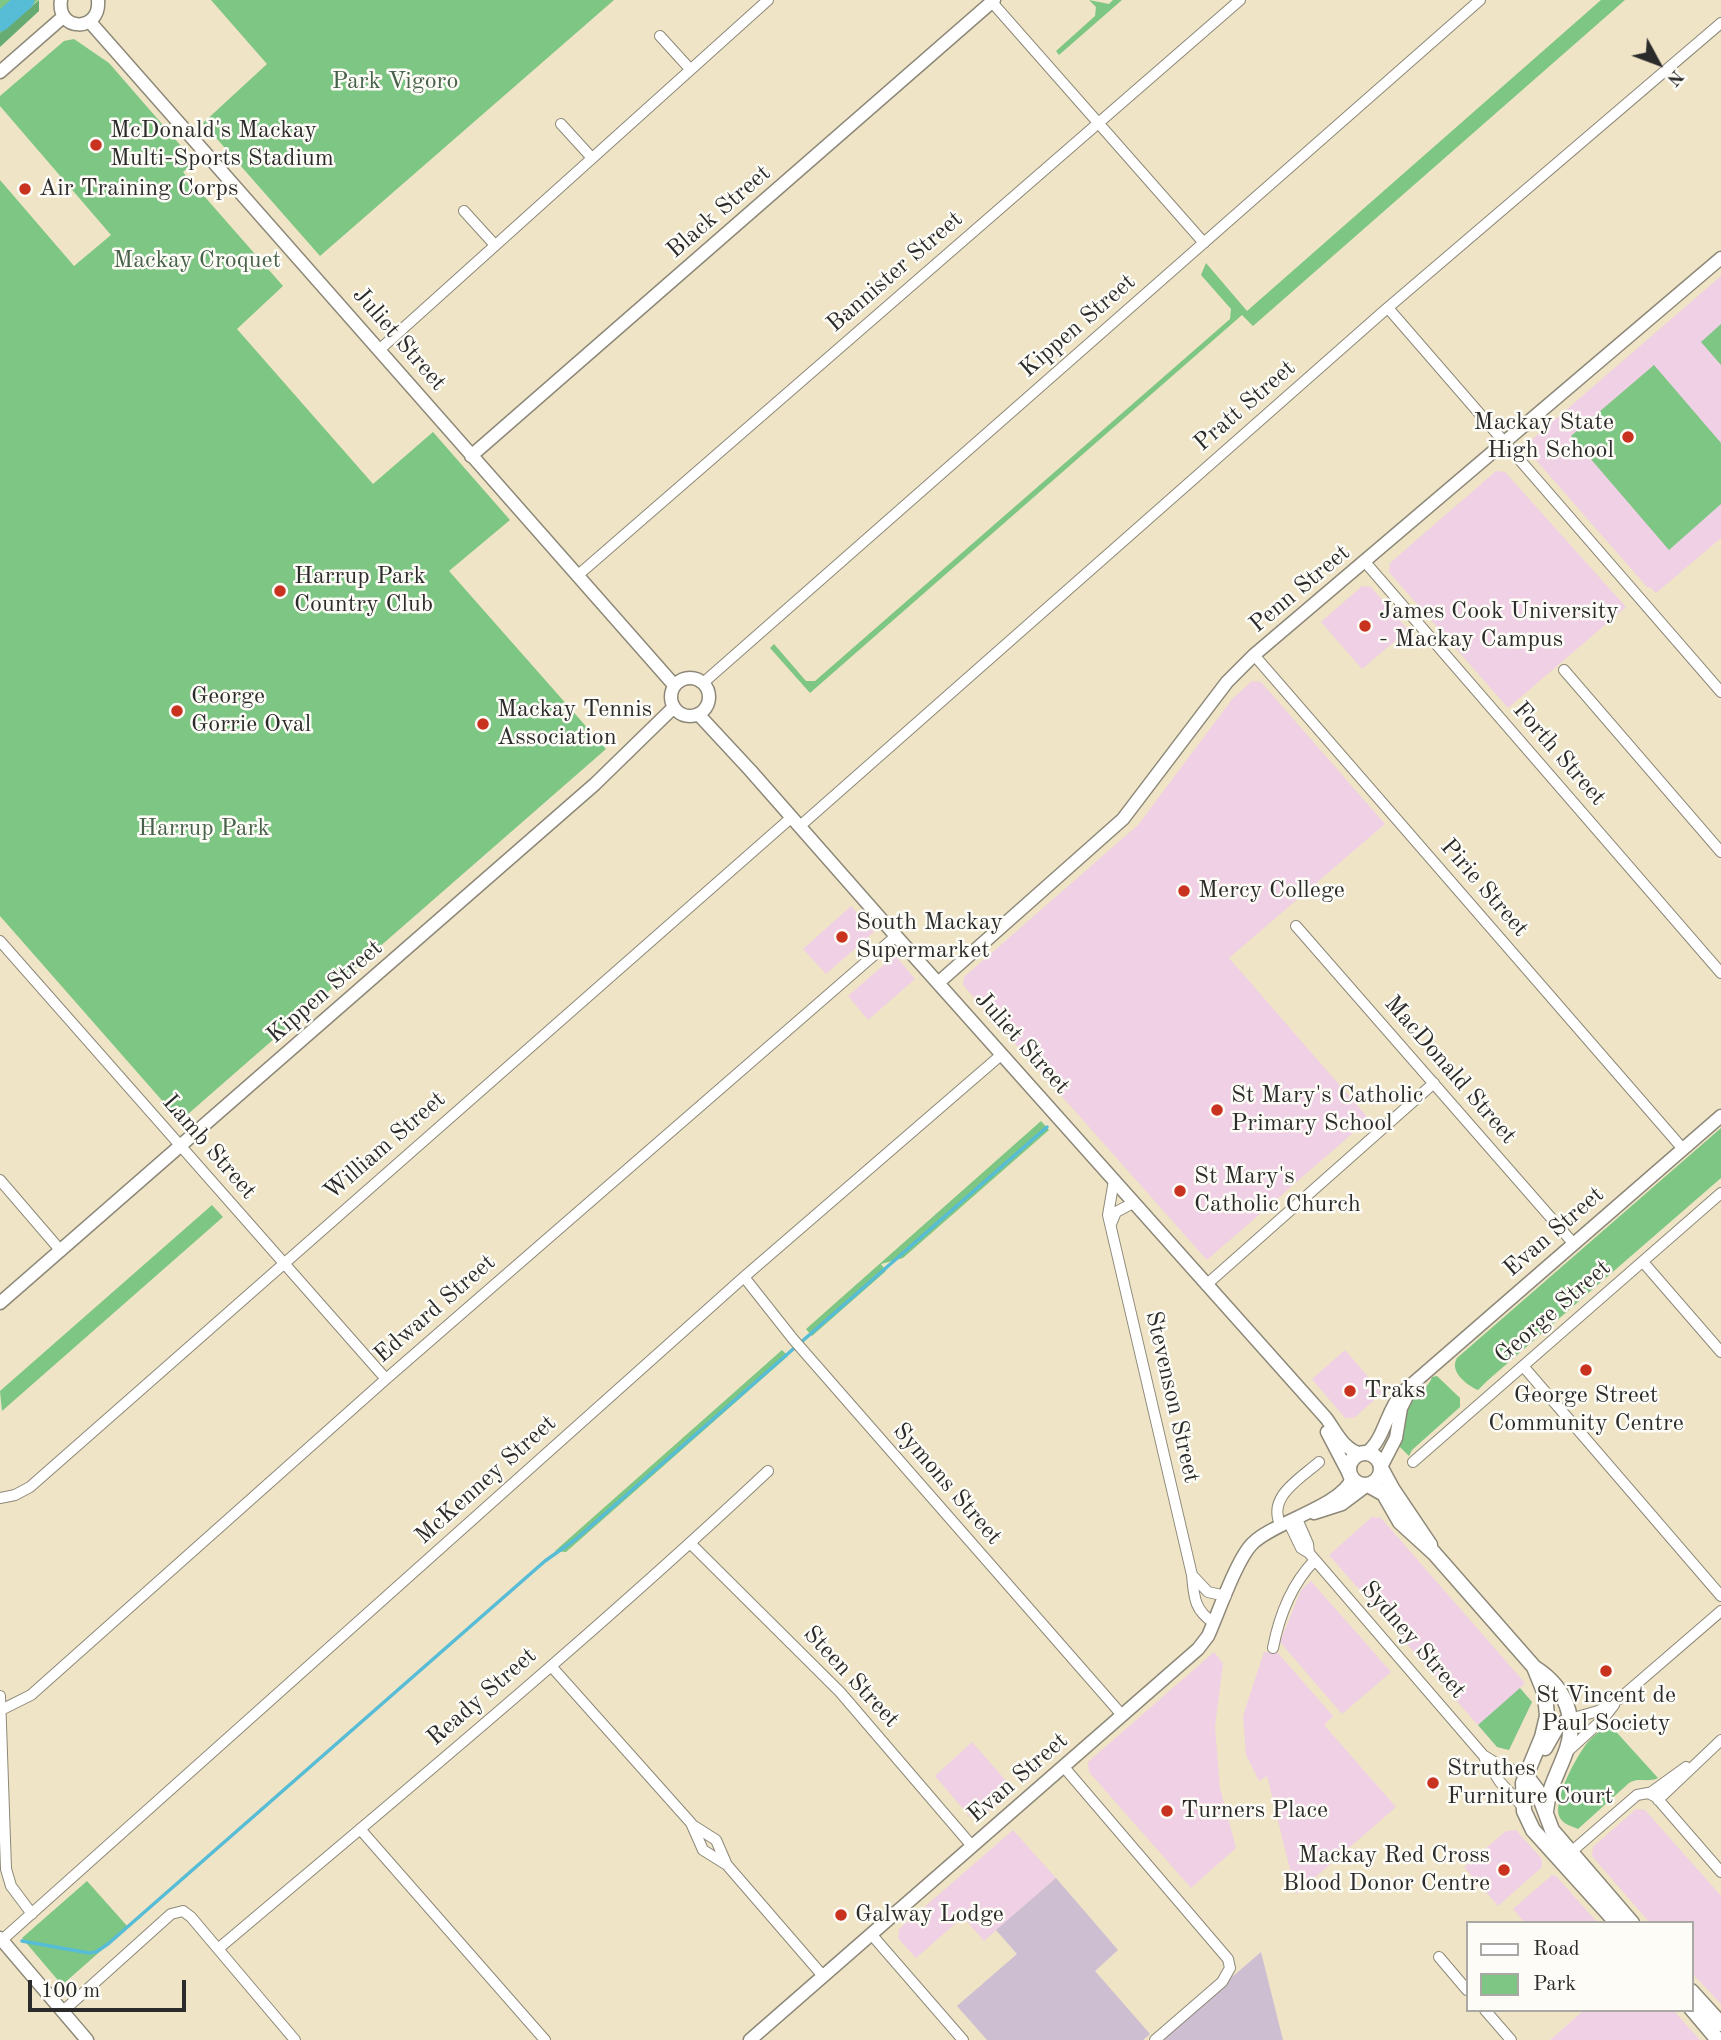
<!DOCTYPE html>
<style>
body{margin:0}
#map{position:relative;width:1721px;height:2040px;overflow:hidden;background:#efe4c6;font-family:"Old Standard TT",serif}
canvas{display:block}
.legend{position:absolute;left:1466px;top:1921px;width:228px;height:91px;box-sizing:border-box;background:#fdfcf7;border:2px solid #a9a8a5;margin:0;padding:9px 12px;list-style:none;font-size:21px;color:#2b2b2b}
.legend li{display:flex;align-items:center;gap:14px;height:35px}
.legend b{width:35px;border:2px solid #a9a8a5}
.north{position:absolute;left:1623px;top:28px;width:70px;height:70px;-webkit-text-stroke:5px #fdfcf7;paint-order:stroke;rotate:131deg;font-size:19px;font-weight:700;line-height:28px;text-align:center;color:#2b2b2b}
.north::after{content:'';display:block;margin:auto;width:24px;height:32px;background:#2b2b2b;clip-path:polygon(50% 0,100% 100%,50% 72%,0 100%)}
.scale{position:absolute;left:28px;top:1980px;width:158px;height:32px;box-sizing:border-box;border:4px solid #2b2b2b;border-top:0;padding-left:9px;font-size:21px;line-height:24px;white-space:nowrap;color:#2b2b2b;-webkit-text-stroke:5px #fdfcf7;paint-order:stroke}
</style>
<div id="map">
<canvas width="1721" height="2040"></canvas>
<ul class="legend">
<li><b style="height:9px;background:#fff"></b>Road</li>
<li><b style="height:19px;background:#7ec683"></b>Park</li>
</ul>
<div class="north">N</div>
<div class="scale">100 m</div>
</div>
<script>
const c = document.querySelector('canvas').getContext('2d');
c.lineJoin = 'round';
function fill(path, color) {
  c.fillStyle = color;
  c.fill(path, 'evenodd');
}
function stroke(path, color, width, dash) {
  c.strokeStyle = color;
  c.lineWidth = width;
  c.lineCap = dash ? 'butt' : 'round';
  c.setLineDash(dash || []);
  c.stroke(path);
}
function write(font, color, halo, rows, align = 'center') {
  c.font = font + ' "Old Standard TT",serif';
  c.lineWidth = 5;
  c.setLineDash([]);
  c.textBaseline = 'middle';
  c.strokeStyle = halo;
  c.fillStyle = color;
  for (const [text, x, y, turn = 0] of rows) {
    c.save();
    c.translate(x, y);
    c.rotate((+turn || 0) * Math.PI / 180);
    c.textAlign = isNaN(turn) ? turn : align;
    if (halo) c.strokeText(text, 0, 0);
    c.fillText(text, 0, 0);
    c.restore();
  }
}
fill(new Path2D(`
 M1721 276V538L1656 593 1650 587 1648 588 1528 451 1529 442Z
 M1496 471 1505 472 1626 607 1508 708 1389 572 1390 563Z
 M1362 586 1371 587 1408 630 1362 669 1321 622Z
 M1252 681 1261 682 1385 824 1229 958 1369 1119 1207 1260 963 985 964 977 1138 825 1233 698Z
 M851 906 874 932 826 974 803 949Z
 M895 955 915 979 868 1020 848 996Z
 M1345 1350 1382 1393 1354 1418H1345L1312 1379Z
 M1372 1517 1381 1518 1525 1683 1520 1688 1532 1702 1509 1750 1497 1747 1329 1555Z
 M1311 1581 1391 1672 1342 1714 1280 1642 1301 1590Z
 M1214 1652 1223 1663 1215 1727 1220 1788 1236 1848 1191 1888 1089 1772 1088 1762Z
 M1264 1652 1278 1653 1333 1716 1324 1725 1396 1807 1296 1894 1267 1776 1259 1781 1246 1755 1243 1716Z
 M972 1742 1014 1790 982 1817H970L935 1776Z
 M1636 1809 1645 1810 1721 1896V2004L1691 1972V1923H1650L1592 1856 1593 1847Z
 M1013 1830 1056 1878 984 1941 963 1917 916 1958 898 1938 899 1929Z
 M1516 1830 1542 1859V1867L1498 1906 1464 1867 1506 1831Z
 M1552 1875 1556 1876 1598 1923H1525L1513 1909Z
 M1584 2010H1673L1700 2040H1550Z`), '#f0d0e4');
fill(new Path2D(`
 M1056 1878 1118 1950 1095 1971 1150 2034 1143 2040H987L957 2006 1017 1954 996 1930Z
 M1261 1952 1283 2040H1159Z`), '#cebed1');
fill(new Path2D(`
 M0 0H38L0 33Z
 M211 0H614L320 256 203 123 267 64Z
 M1089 0 1109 4 1113 0H1122L1059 55 1056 51 1095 16 1096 7Z
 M1601 0H1625L1253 326 1242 315 810 693 770 648 774 644 806 681H815L1230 319 1231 309 1201 275 1206 263 1247 311Z
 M74 39 109 63 195 162 183 172 283 286 237 329 373 484 433 432 510 520 449 571 606 749 180 1121 0 916V180L74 266 111 235 0 106V96L64 41Z
 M1721 324V365L1701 342Z
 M1654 365 1721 443V504L1669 550 1571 436Z
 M1041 1121 1049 1130 903 1258 881 1264 886 1271 812 1336 806 1329Z
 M1721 1128V1178L1487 1381 1478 1390C1466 1385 1449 1371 1457 1358Z
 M212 1205 223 1217 2 1411 0 1391Z
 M782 1350 788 1356 566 1552 555 1551Z
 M1437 1376 1460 1398V1407L1412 1450 1409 1456 1398 1445C1401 1430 1403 1410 1414 1397 1420 1390 1429 1387 1432 1377Z
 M1520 1688 1532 1702 1509 1750 1497 1747 1478 1725Z
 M1609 1724 1658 1778C1648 1783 1638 1777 1629 1783L1578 1829C1572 1826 1564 1825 1560 1818 1551 1802 1577 1755 1588 1742 1594 1735 1602 1729 1609 1724Z
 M87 1881 128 1927 62 1985 22 1938Z`), '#7ec683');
fill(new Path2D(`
 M39 0V11L0 47V33Z`), '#66ab71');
stroke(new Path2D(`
 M22 1941 89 1953 96 1952 108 1944 545 1561 576 1539 1047 1127`), '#57bcd5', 3.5);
stroke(new Path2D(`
 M0 22 25 0`), '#57bcd5', 19);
const minor = new Path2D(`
 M990 0 1204 243
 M660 36 690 69
 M561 124 592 158
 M464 211 494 244
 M1388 308 1721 692
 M379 350 768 0
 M1365 562 1721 973
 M577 576 1240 0
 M1254 655 1683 1149
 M1564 670 1721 852
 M703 683 1480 0
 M800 826 1384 311 1721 23
 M1296 926 1573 1243
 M0 941 386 1379
 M0 1180 61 1251
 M1114 1180 1108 1215 1192 1575C1194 1597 1194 1610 1214 1623
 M1111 1224 1116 1212 1133 1203
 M1643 1262 1721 1352
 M744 1277 793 1339 1122 1715
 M1206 1285 1434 1083
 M1523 1366 1721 1596
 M1413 1462 1721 1193
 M0 1498 15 1495 30 1487 792 817
 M1297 1519 1308 1544 1309 1553
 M1289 1523 1301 1548 1309 1553 1483 1755 1499 1765 1525 1774
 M1281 1526C1266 1497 1300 1479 1319 1462
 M691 1544 840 1692 972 1846
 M1192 1575 1208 1592 1226 1596
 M1273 1648C1279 1617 1292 1584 1314 1561
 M551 1666 691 1823 703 1850 727 1865 823 1976
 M0 1696 6 1869 11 1886 32 1914
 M1 1710 31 1695 386 1379 896 936
 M1570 1719 1598 1711 1619 1699 1721 1611
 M1568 1751 1603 1719 1614 1705
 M1485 1759 1500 1782 1523 1807
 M1063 1766 1228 1959 1230 1968 1222 1982 1155 2040
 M1650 1793 1686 1767
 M1658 1800 1721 1740
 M694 1826 716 1840 726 1863
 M360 1829 545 2040
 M1571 1852 1637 1795 1648 1793 1656 1797 1721 1872
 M871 1934 963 2040
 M2 1940 744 1277 1001 1055
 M218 1949C404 1792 591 1637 768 1471
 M1439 1957 1467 1990
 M1485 2010 1511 2040
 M62 2012 171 1914 183 1911 191 1917 295 2040`);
const tertiary = new Path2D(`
 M61 0C56 32 101 33 98 0
 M90 22 674 685
 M0 72 63 17
 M471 456 994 0
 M671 697a19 19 0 1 1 38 0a19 19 0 1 1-38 0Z
 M698 714 750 770 896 936 1326 1418C1337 1433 1343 1449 1361 1454
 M938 983 1123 819 1227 682 1254 655 1721 258
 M0 1303 595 784 674 707
 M1327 1432 1350 1476
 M1366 1453C1384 1441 1386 1411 1402 1393L1721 1116
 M1381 1467 1396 1438 1401 1408 1408 1394
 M1314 1513 1342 1504 1366 1486
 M0 1938 87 2040
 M750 2040 1198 1649 1208 1636C1218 1614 1237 1558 1253 1543 1274 1522 1342 1506 1352 1478`);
const secondary = new Path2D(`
 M1349 1469a16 16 0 1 1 32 0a16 16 0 1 1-32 0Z
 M1381 1468 1393 1490 1430 1545
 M1368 1485 1384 1494 1400 1522 1434 1553 1534 1667 1545 1694 1547 1716 1542 1737 1523 1783 1524 1811 1533 1830 1617 1923
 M1535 1668C1565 1687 1579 1719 1565 1754 1558 1773 1548 1790 1546 1811
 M1545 1748 1557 1727 1570 1719
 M1525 1774 1537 1790 1552 1830 1632 1923
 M1691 1991 1721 2024
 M1691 2008 1718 2040`);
stroke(minor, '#8d8878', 12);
stroke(tertiary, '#8d8878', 15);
stroke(secondary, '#8d8878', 17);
stroke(minor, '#fff', 10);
stroke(tertiary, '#fff', 12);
stroke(secondary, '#fff', 14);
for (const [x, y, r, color] of [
 [96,145,7,"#c8321e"],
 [25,189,7,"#c8321e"],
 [1628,437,7,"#c8321e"],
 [280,591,7,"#c8321e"],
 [1365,626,7,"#c8321e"],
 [177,711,7,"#c8321e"],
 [483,724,7,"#c8321e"],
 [1184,891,7,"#c8321e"],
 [842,937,7,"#c8321e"],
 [1217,1110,7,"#c8321e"],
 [1180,1191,7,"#c8321e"],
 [1586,1370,7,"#c8321e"],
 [1350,1391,7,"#c8321e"],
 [1606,1671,7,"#c8321e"],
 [1433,1783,7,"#c8321e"],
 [1167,1811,7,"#c8321e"],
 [1504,1870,7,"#c8321e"],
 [841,1915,7,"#c8321e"]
]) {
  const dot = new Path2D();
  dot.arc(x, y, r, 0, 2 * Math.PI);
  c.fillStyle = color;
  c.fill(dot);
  stroke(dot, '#fdfcf7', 2.5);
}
write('24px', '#48614a', '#fdfcf7', [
 ["Park Vigoro",395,82],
 ["Mackay Croquet",197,261],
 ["Harrup Park",204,829]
]);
write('24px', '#2b2b2b', '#fdfcf7', [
 ["McDonald's Mackay",110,131],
 ["Multi-Sports Stadium",110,159],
 ["Air Training Corps",39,189],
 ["Mackay State",1614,423,"right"],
 ["High School",1614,451,"right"],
 ["Harrup Park",294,577],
 ["Country Club",294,605],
 ["James Cook University",1379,612],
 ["- Mackay Campus",1379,640],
 ["George",191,697],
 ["Gorrie Oval",191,725],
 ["Mackay Tennis",497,710],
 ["Association",497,738],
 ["Mercy College",1198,891],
 ["South Mackay",856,923],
 ["Supermarket",856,951],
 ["St Mary's Catholic",1231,1096],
 ["Primary School",1231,1124],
 ["St Mary's",1194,1177],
 ["Catholic Church",1194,1205],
 ["Traks",1364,1391],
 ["George Street",1586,1396,"center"],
 ["Community Centre",1586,1424,"center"],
 ["St Vincent de",1606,1696,"center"],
 ["Paul Society",1606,1724,"center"],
 ["Struthes",1447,1769],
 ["Furniture Court",1447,1797],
 ["Turners Place",1181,1811],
 ["Mackay Red Cross",1490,1856,"right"],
 ["Blood Donor Centre",1490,1884,"right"],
 ["Galway Lodge",855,1915]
], 'left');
write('24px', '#2b2b2b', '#fdfcf7', [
 ["Black Street",719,212,-41],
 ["Bannister Street",895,272,-41],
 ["Kippen Street",1078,326,-41],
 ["Juliet Street",399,339,49],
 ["Pratt Street",1245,406,-41],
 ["Penn Street",1300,589,-40],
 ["Forth Street",1559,754,49],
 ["Pirie Street",1484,888,49],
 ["Kippen Street",325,992,-41],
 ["Juliet Street",1022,1043,48],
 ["MacDonald Street",1450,1070,49],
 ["William Street",385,1146,-41],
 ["Lamb Street",209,1147,49],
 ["Evan Street",1554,1232,-41],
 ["Edward Street",435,1309,-41],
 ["George Street",1553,1312,-41],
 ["Stevenson Street",1172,1397,77],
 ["McKenney Street",486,1480,-42],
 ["Symons Street",947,1484,49],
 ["Sydney Street",1413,1640,49],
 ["Steen Street",851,1677,47],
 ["Ready Street",482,1697,-41],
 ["Evan Street",1018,1778,-41]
]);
</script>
